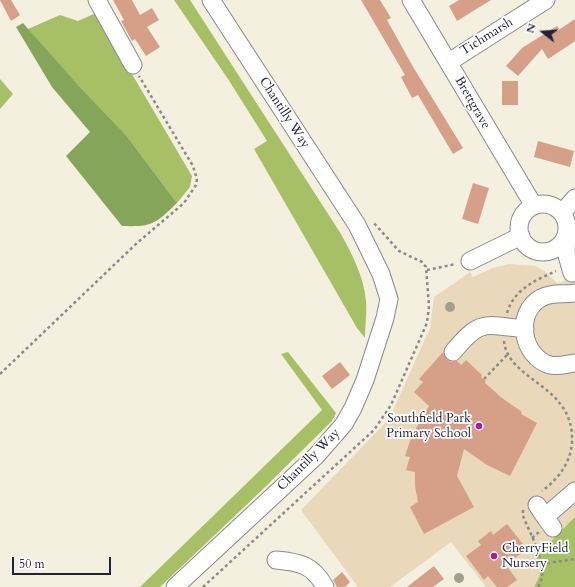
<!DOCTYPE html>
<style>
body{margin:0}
#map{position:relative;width:575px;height:587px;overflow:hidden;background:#f4f0df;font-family:Cardo,serif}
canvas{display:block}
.north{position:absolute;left:523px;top:12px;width:40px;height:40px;-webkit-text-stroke:3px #fff;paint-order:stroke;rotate:287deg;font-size:11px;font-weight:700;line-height:16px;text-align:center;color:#22223b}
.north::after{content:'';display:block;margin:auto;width:14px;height:18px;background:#22223b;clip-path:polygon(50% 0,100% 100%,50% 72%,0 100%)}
.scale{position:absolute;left:12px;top:557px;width:99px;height:18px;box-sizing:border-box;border:2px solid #22223b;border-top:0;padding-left:5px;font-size:12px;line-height:14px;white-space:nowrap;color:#22223b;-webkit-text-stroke:3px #fff;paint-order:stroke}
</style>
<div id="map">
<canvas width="575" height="587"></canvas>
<div class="north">N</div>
<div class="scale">50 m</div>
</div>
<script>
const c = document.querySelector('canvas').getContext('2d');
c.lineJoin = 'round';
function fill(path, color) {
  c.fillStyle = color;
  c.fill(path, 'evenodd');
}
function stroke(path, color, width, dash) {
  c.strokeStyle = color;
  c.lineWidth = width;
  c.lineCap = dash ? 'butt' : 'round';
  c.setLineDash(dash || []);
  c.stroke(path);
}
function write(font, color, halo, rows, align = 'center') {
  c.font = font + ' Cardo,serif';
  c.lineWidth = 3.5;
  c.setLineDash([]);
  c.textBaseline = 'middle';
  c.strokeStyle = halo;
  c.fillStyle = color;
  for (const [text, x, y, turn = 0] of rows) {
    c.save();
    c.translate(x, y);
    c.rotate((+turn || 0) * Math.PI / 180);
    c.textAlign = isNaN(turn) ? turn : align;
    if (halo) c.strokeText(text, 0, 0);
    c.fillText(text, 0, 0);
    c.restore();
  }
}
fill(new Path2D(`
 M509 264 536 266 546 272 558 284 575 274V517L536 556 540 575 534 587H486L451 542 390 587H358L301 510 389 419 430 328 434 297 470 272 473 277 492 268Z`), '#e9d9ba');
fill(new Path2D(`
 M174 0H190L341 234C352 254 364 277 366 301 367 313 365 326 365 338L357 328 254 149 267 141 228 79Z
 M96 13 192 176 190 187 177 203 126 135 76 83 28 29 60 15 78 21Z
 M0 79 13 94 0 109Z
 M288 352 336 413 332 421 260 492 160 587H140L322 410 281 354Z
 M575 517V587H534L540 575 536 556Z`), '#a7c065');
fill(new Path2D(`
 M23 23 79 86 126 135 177 203C155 224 153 227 122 226L66 156 90 132 52 87 16 27Z`), '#85a65a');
fill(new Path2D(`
 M0 0H11L20 15 11 21Z
 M113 0H132L140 15 152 8 159 20 147 27 160 47 146 56 135 39 132 41 121 21 124 20Z
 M361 0H380L391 18 387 20 412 65 463 148 453 154 418 95 412 98 401 77 405 75Z
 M459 0H491L457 21 449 6Z
 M575 19V41L571 44 548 59 542 49 518 76 506 66 522 48 557 26 559 28 557 31Z
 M502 81H518V105H502Z
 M538 141 574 151 570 167 534 157Z
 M473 183 489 188 478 224 462 219Z
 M443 352 446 359 451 362 457 361 461 365 466 360 482 375 481 377 486 381 485 383 502 398 522 412 521 414 537 423 510 476 487 465 464 449 457 476 474 507 424 534 410 507 418 502 415 486V472L406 470 410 457 405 456 412 435 429 406 414 392 423 382 419 379Z
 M340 362 350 375 332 389 322 376Z
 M507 524 527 549 506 565 517 580 507 587H497L488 576 484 580 466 556 481 545 478 541 491 531 493 535Z
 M434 566 444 579 433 587H407Z
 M342 572 350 582 345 587H337L333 580Z`), '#d5a087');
const minor = new Path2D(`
 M97 0 133 65
 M411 0 534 206
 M449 62 546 0
 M519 228a24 24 0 1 1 48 0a24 24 0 1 1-48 0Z
 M562 213 575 198
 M567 232 566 252 572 273
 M470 261 521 236
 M575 293C564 295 551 292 541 298 514 313 522 357 550 365 558 367 567 364 575 363
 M453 352C481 318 484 325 525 329
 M537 505 545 517
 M553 528 545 517 575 491
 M276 560C300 562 313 565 325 587
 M175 587 316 456 344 424 353 408 365 380 385 318 389 299 381 274 357 225 211 0`);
stroke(minor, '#8b898d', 19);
stroke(new Path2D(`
 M427 270 456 264
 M507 313C514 289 536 280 556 271
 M504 341C508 382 575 384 572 443 570 464 558 479 542 491
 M0 374 137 243 184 203 196 185 197 179 193 166 139 76
 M484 379 508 354
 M523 510V516C530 534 551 569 538 587
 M532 538 539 532
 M541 564 575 559
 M203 587 374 430 391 405 427 323 429 306 426 267 422 262 399 251 373 222`), '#8b898d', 2.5, [3, 3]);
stroke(minor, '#fff', 17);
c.fillStyle = '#9ea18e';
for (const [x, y] of [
 [450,307],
 [459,578]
]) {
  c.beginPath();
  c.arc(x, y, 5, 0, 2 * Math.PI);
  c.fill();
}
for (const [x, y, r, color] of [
 [479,426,4,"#b5179e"],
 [494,556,4,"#b5179e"]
]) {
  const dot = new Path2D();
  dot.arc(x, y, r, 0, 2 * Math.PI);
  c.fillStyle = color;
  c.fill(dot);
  stroke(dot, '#fff', 1.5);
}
write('13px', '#22223b', '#fff', [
 ["Tichmarsh",487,37,-32],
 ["Brettgrave",472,103,60],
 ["Chantilly Way",284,113,57],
 ["Chantilly Way",309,460,-45]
]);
write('13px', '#22223b', '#fff', [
 ["Southfield Park",471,419],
 ["Primary School",471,434],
 ["CherryField",502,549,"left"],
 ["Nursery",502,564,"left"]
], 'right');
</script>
